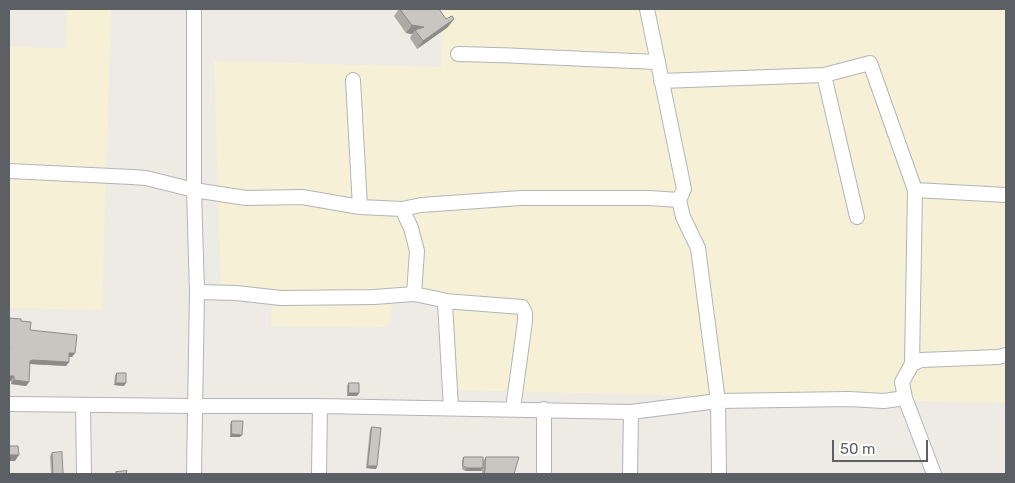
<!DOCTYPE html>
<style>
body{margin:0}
#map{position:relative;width:1015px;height:483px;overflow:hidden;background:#edebe4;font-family:Rubik,sans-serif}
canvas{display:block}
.frame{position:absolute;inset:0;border:10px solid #5c5f63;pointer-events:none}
.scale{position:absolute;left:832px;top:440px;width:96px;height:22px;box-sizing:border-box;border:2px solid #5c5f63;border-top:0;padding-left:6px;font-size:15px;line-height:18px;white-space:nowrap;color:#5c5f63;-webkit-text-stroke:4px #fff;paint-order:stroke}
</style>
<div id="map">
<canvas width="1015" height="483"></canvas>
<div class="frame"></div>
<div class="scale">50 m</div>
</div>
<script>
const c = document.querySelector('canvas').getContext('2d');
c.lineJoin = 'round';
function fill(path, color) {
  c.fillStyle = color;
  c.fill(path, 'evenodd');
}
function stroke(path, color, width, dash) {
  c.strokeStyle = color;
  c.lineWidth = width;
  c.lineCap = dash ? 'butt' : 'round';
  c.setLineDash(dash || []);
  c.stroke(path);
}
fill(new Path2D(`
 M67 9H111L102 310 9 308V47L66 48Z
 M442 9H1006V403L454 390 451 296 393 297 388 327 270 326 274 292 221 291 214 61 441 67Z`), '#f6f0d6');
const street = new Path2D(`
 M647 9 684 189 679 200
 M458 54C524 55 591 60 657 62
 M824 75 857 217
 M353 80 360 207
 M661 81 824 75 870 63 915 190 912 364
 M9 171 132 177 146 178 194 190 246 198 302 197 360 207 402 209 421 205 521 198H649L679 200 683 217 698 248 718 401 719 474
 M915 190 1006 195
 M197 292 236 293 281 298 374 297 414 294 417 251 411 228 402 209
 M414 294 443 300 445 303 451 408
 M444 301 522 307 525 313V321L513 409
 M9 404 195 406H320L631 412 718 401 849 399 884 401 905 398
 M83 405 84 474
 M194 474 197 292 194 190V9
 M319 474 320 406
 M544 474V409
 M630 474 631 412
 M934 474 905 398 902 382 912 364 921 360 998 357 1006 355`);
stroke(street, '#b2b4b8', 16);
stroke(street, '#fff', 14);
fill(new Path2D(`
 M399 9H439L448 27 417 49 410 38 412 34 406 33 394 16Z
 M9 318 21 321 30 330 75 353 72 357H69V362L66 366 30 364 29 382 26 386 11 384V381H9Z
 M117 373 124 386 114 385 115 375Z
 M349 383 359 393 357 396H347V385Z
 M232 421 240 437H230V424Z
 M372 427 377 466 376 469 366 468 370 429Z
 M52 453 63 474H51L50 456Z
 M464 457 483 461 486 457 514 474H482V470L481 471H465L462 469V460Z`), '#adaaa6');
fill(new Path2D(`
 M454 19 448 27 417 49 423 41Z
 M412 25 424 27 415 30 412 34 406 33Z
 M69 353H75L72 357H66Z
 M33 360 69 362 66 366 30 364V361Z
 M9 376H14L11 381H9Z
 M14 380 29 382 26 386 11 384Z
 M116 383H126L124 386 114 385Z
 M349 393H359L357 396H347Z
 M232 434 242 435 240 437H230Z
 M9 455H19L15 461H9Z
 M368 466H377L376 469 366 468Z
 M467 468H483L481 471H465Z`), '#8d8b87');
const building = new Path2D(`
 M400 9H439L446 19 452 16 454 19 423 41 415 30 424 27 412 25Z
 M9 318 21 319V321L31 322 30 330 77 335 75 353H69V362L33 360 30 361 29 382 14 380V376H9V348H10L9 345Z
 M117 373H126V383H116Z
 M349 383H359V393H349Z
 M232 421H243L242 435 232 434Z
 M372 427 381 428 377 466H368Z
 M9 446H18L19 455H9Z
 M62 452 63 474H53L52 453Z
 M464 457H483V468H467L463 466Z
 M486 457H519L514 474H485Z
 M127 471 126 474H116V472Z`);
fill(building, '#c9c6c1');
stroke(building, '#8d8b87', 1);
</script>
